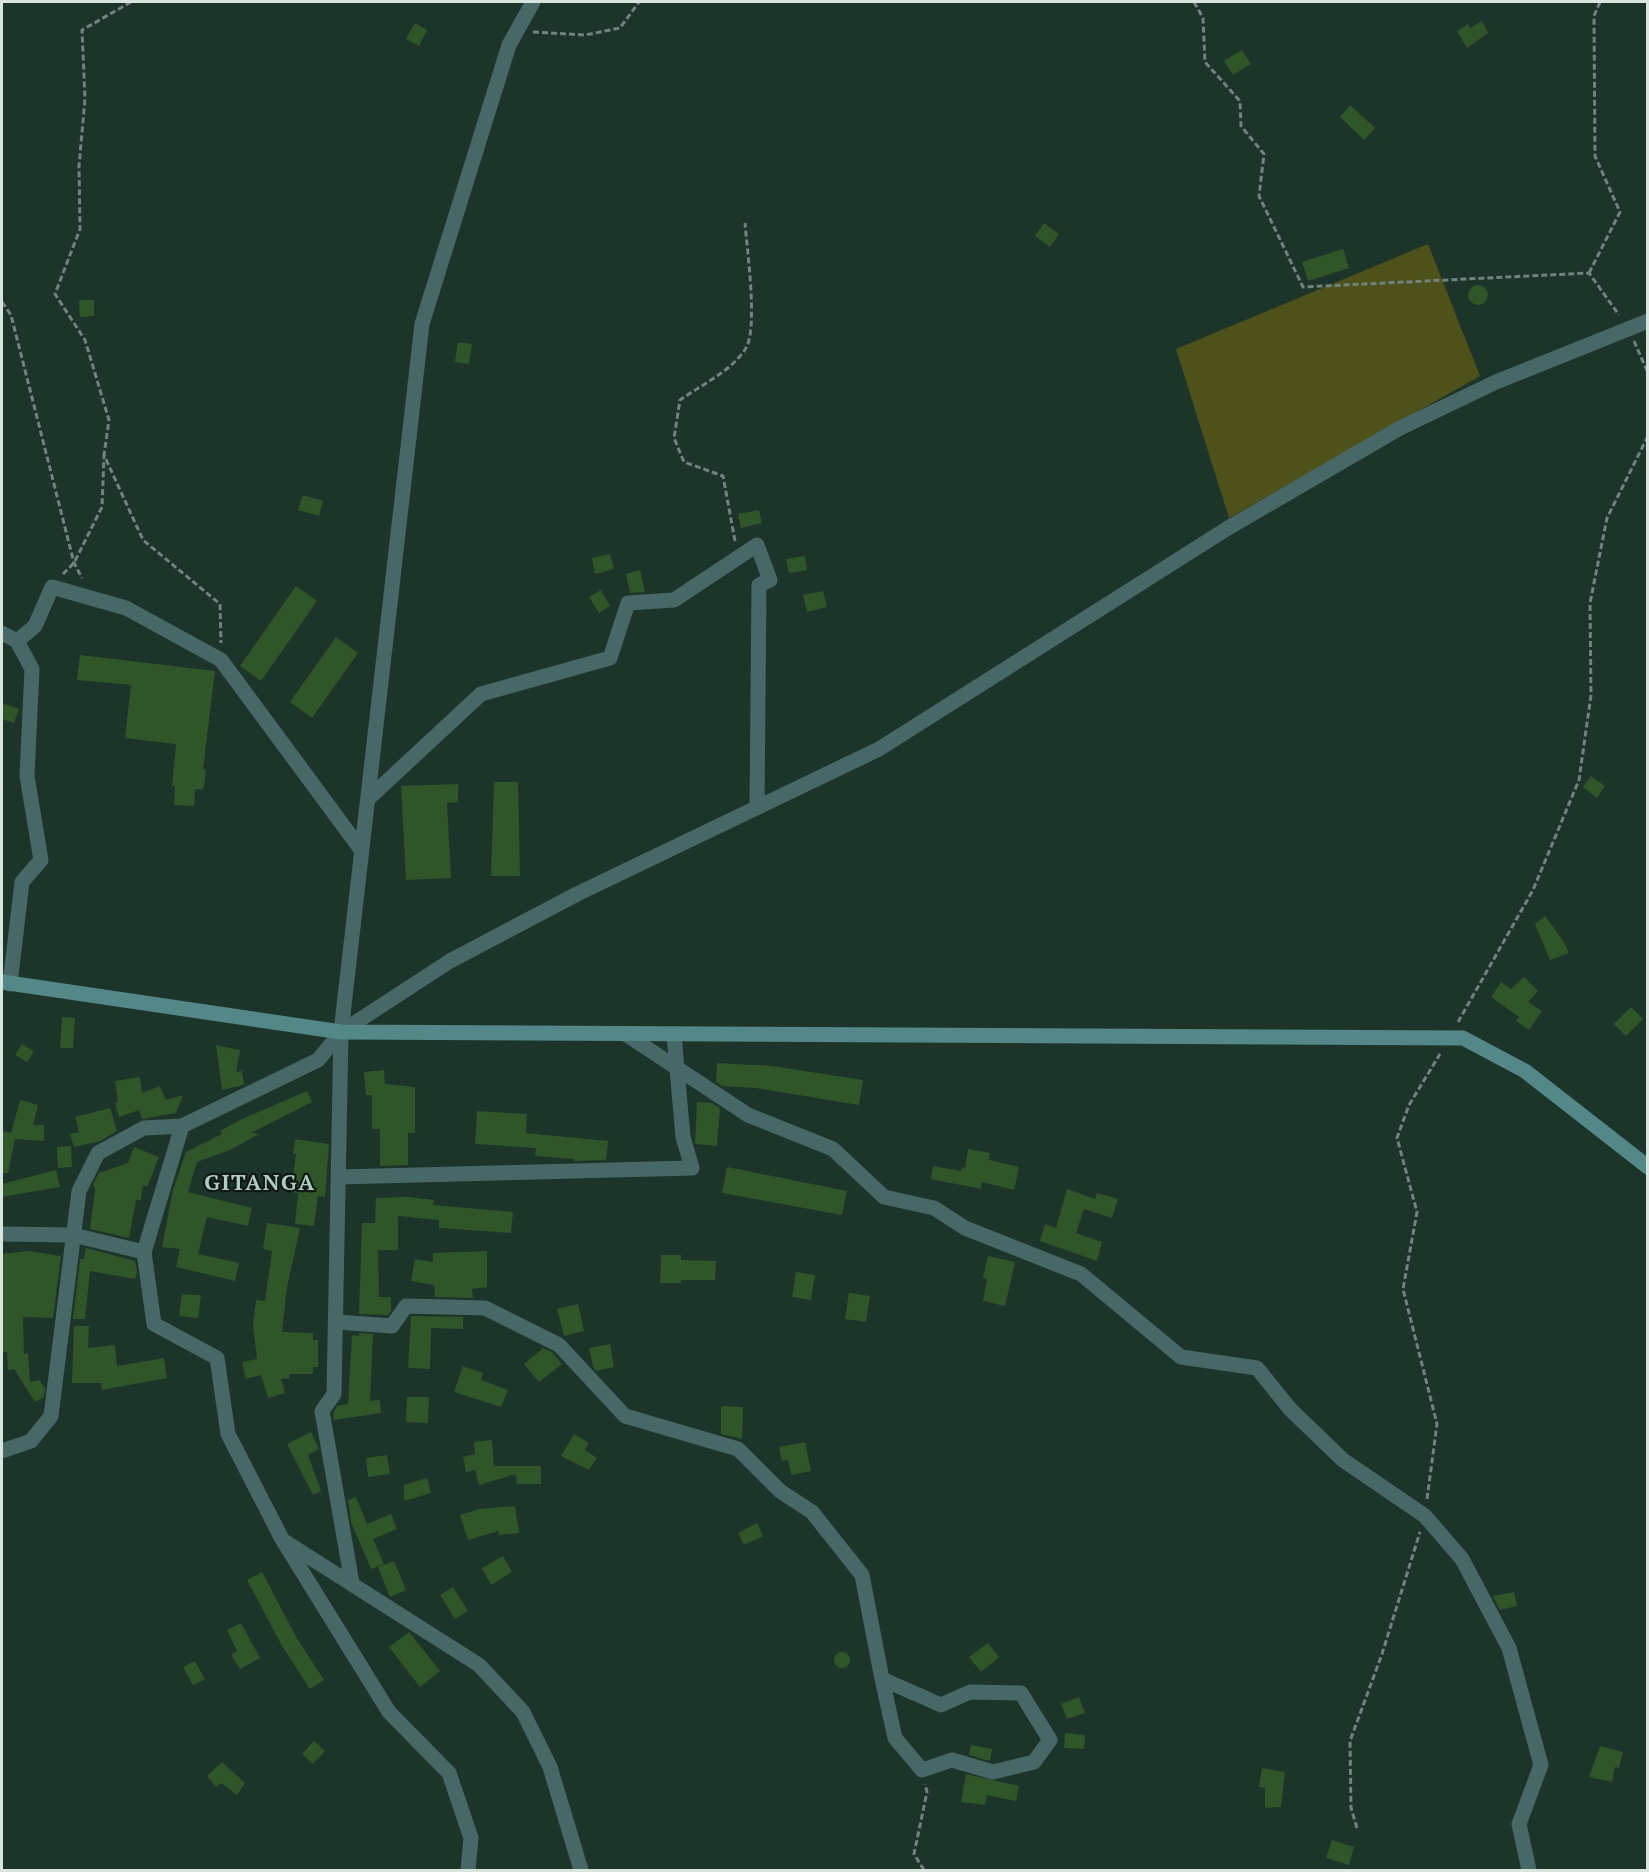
<!DOCTYPE html>
<style>
body{margin:0}
#map{position:relative;width:1649px;height:1872px;overflow:hidden;background:#1d342b;font-family:"PT Serif",serif}
canvas{display:block}
.frame{position:absolute;inset:0;border:3px solid #d8e5df;pointer-events:none}
</style>
<div id="map">
<canvas width="1649" height="1872"></canvas>
<div class="frame"></div>
</div>
<script>
const c = document.querySelector('canvas').getContext('2d');
c.lineJoin = 'round';
function fill(path, color) {
  c.fillStyle = color;
  c.fill(path, 'evenodd');
}
function stroke(path, color, width, dash) {
  c.strokeStyle = color;
  c.lineWidth = width;
  c.lineCap = dash ? 'butt' : 'round';
  c.setLineDash(dash || []);
  c.stroke(path);
}
function write(font, color, halo, rows, align = 'center') {
  c.font = font + ' "PT Serif",serif';
  c.lineWidth = 4.5;
  c.setLineDash([]);
  c.textBaseline = 'middle';
  c.strokeStyle = halo;
  c.fillStyle = color;
  for (const [text, x, y, turn = 0] of rows) {
    c.save();
    c.translate(x, y);
    c.rotate((+turn || 0) * Math.PI / 180);
    c.textAlign = isNaN(turn) ? turn : align;
    if (halo) c.strokeText(text, 0, 0);
    c.fillText(text, 0, 0);
    c.restore();
  }
}
fill(new Path2D(`
 M1428 244 1480 376 1229 518 1176 349Z`), '#4e511a');
fill(new Path2D(`
 M1482 21 1488 33 1467 48 1457 31 1468 24 1470 28Z
 M415 23 427 30 419 46 406 39Z
 M1242 50 1251 64 1233 75 1224 61Z
 M1350 105 1375 128 1364 140 1340 117Z
 M1044 223 1059 234 1050 247 1035 236Z
 M1343 249 1349 268 1308 281 1302 262Z
 M1468 295a10 10 0 1 1 20 0a10 10 0 1 1-20 0Z
 M79 300H94V316L80 317Z
 M458 342 472 344 469 364 455 362Z
 M303 495 323 501 319 516 298 510Z
 M759 510 762 523 741 528 738 514Z
 M610 554 614 569 595 574 592 558Z
 M805 556 807 570 789 573 786 559Z
 M640 570 645 592 630 593 626 574Z
 M296 586 317 601 261 681 240 666Z
 M601 590 610 606 599 613 589 597Z
 M823 591 827 607 807 612 803 595Z
 M336 637 358 653 312 718 290 702Z
 M80 655 215 671 203 769 206 770 203 790 195 789 194 806 174 805 175 786H172L176 744 125 738 131 685 77 680Z
 M2 703 19 709 14 723 2 719Z
 M1591 776 1605 786 1597 798 1583 787Z
 M494 782H518L520 876H491Z
 M458 784V802L447 803 451 878 406 880 401 786Z
 M1545 916 1564 942 1569 953 1550 960 1535 924Z
 M1524 977 1538 991 1528 1002 1542 1011 1529 1030 1516 1021 1519 1017 1491 997 1501 982 1511 989Z
 M1631 1007 1643 1019 1626 1036 1614 1024Z
 M62 1017 75 1018 73 1048H60Z
 M22 1044 34 1051 27 1062 15 1055Z
 M216 1045 240 1050 236 1072 242 1071 244 1085 222 1090Z
 M717 1063 772 1066 863 1080 859 1105 756 1088 722 1086 716 1082Z
 M384 1070 385 1084 415 1087V1133H408V1165L380 1166V1129H372V1095H366L364 1072Z
 M140 1077 142 1093 160 1086 166 1100 183 1095 176 1113 142 1119 139 1110 119 1117 115 1103 118 1102 115 1081Z
 M307 1091 312 1102 251 1133 259 1134 230 1150 197 1162 188 1192 252 1208 248 1226 207 1217 198 1254 239 1263 235 1281 176 1267 180 1249 162 1247 173 1190 186 1152 222 1134 220 1131 242 1119Z
 M20 1100 38 1105 33 1125H44V1141L15 1139 8 1173H2V1131L11 1133Z
 M697 1102 712 1103 720 1108 717 1146 695 1144Z
 M110 1108 117 1131 100 1141 74 1147 70 1134 79 1132 75 1117Z
 M477 1111 527 1114 526 1133 608 1141 606 1160 574 1161V1159L535 1156 536 1148 475 1144Z
 M295 1139 329 1144 325 1197 318 1196 314 1226 295 1224 298 1193 291 1192 296 1154H293Z
 M71 1146 72 1167 58 1168 57 1147Z
 M134 1147 159 1157 147 1187 143 1185 141 1200H136L129 1238 90 1229 95 1190 93 1184 99 1173 128 1163Z
 M968 1149 990 1153 989 1160 1019 1167 1014 1190 982 1182 981 1189 931 1179 933 1166 961 1171 962 1167 965 1168Z
 M727 1167 847 1191 842 1215 722 1193Z
 M56 1170 60 1187 2 1197V1184Z
 M1067 1189 1095 1199 1097 1193 1118 1199 1112 1218 1084 1209 1076 1233 1102 1242 1097 1261 1040 1241 1045 1224 1056 1228Z
 M408 1197 434 1200 433 1205 513 1212 511 1233 439 1228V1220L398 1216V1250H378L379 1297H391V1311L388 1315 359 1314 362 1223H375L376 1198Z
 M267 1223 300 1228 287 1287 282 1332 313 1333V1340H318V1367H313V1374H289V1378L281 1379 285 1393 268 1398 261 1375 246 1379 242 1362 257 1359 253 1325 256 1300 265 1301 272 1251 263 1249Z
 M86 1248 135 1261 137 1272 135 1279 90 1271 85 1319H73L80 1259H84Z
 M28 1251 61 1256 53 1318 23 1317 24 1354 28 1353 30 1382 39 1380 45 1388 44 1397 35 1402 14 1369 8 1370 7 1352H2V1254Z
 M487 1251V1287L472 1289 473 1298 435 1297 434 1285 411 1281 415 1259 433 1262V1253Z
 M661 1255H681V1260L716 1261 715 1280H681V1283H660Z
 M988 1256 1015 1262 1005 1306 983 1301 987 1279 983 1278Z
 M796 1272 815 1275 811 1300 792 1297Z
 M849 1293 870 1296 866 1322 845 1319Z
 M182 1294 201 1295 198 1318 179 1316Z
 M578 1304 584 1331 564 1336 557 1309Z
 M411 1316 463 1317V1329L431 1328 430 1369 408 1368Z
 M74 1326H89L88 1348 115 1345 117 1366 164 1358 167 1378 102 1390 101 1383H72Z
 M359 1333 373 1334 370 1401 380 1400 381 1413 334 1420 333 1413 337 1406 348 1404 352 1335 359 1336Z
 M610 1344 614 1367 596 1371 593 1367 589 1348Z
 M543 1348 552 1352 562 1364 539 1382 524 1364Z
 M463 1366 483 1373 481 1380 508 1390 501 1407 454 1392Z
 M407 1397H429L428 1423 406 1422Z
 M721 1406 743 1407 742 1439 721 1434Z
 M311 1432 319 1449 308 1455 321 1491 313 1495 287 1444Z
 M574 1434 589 1443 585 1450 597 1458 589 1470 561 1456Z
 M492 1440 494 1466H541V1484H517L516 1474 479 1485 475 1470 466 1472 463 1457 475 1454 474 1442Z
 M805 1442 811 1471 791 1475 788 1460 782 1461 779 1447Z
 M387 1455 390 1474 368 1477 366 1458Z
 M427 1478 431 1493 404 1501V1485Z
 M356 1497 367 1524 391 1514 397 1529 373 1539 384 1564 371 1569 351 1522 348 1500Z
 M515 1506 519 1533 499 1535 498 1531 468 1540 460 1515 479 1509Z
 M757 1523 763 1536 744 1545 738 1533Z
 M503 1556 512 1572 491 1585 482 1568Z
 M394 1561 406 1590 390 1597 378 1567Z
 M262 1572 298 1640 324 1680 310 1689 282 1646 247 1580Z
 M453 1587 468 1611 455 1619 440 1595Z
 M1514 1592 1517 1606 1500 1610 1493 1596Z
 M241 1623 260 1658 240 1669 231 1655 237 1651 227 1630Z
 M409 1632 440 1671 420 1687 389 1647Z
 M988 1643 999 1657 981 1672 969 1657Z
 M834 1660a8 8 0 1 1 16 0a8 8 0 1 1-16 0Z
 M195 1661 205 1679 193 1685 183 1667Z
 M1079 1697 1085 1713 1067 1719 1061 1704Z
 M1065 1733 1085 1735 1084 1749 1064 1748Z
 M314 1741 325 1751 313 1764 302 1754Z
 M971 1745 992 1749 990 1761 969 1755Z
 M1600 1746 1623 1752 1619 1768 1615 1767 1612 1782 1589 1777Z
 M222 1762 245 1783 237 1795 221 1783 216 1787 207 1776Z
 M1262 1768 1285 1772 1281 1807 1265 1808V1788L1259 1787Z
 M966 1774 1019 1786 1016 1801 987 1795 985 1805 961 1802Z
 M1332 1840 1354 1847 1349 1865 1326 1858Z`), '#305529');
stroke(new Path2D(`
 M131 2 82 30 85 99 79 166 80 229 55 294 85 340 109 420 104 455 143 540 220 604 221 643
 M1194 2 1203 18 1205 62 1240 101 1241 126 1264 154 1259 196 1303 287 1589 273 1619 315
 M533 32 585 35 620 28 639 2
 M1589 273 1620 212 1595 156 1594 16 1600 2
 M2 302 11 315 74 563 82 578
 M1634 341 1648 373
 M735 541 723 476 684 462 674 438 680 400C701 385 732 371 746 348 758 328 747 249 745 223
 M63 574 74 563 102 507 104 456
 M1458 1022 1533 890 1579 780 1591 695 1590 603 1607 518 1648 436
 M1427 1499 1437 1424 1403 1289 1417 1212 1397 1138 1409 1105 1440 1054
 M1357 1828 1351 1808 1350 1741 1382 1654 1420 1532
 M924 1870 914 1854 927 1792 925 1784`), '#71837c', 3, [6, 3]);
stroke(new Path2D(`
 M2 633 17 641 32 669 27 776 41 860 22 882 10 984
 M17 641 35 626 52 587 126 608 221 660 362 851
 M368 799 481 694 610 658 628 603 674 600 757 545 770 580 759 585 757 808
 M627 1035 748 1115 833 1149 884 1197 934 1208 965 1228 1081 1274 1181 1357 1257 1368 1290 1409 1343 1460 1425 1516 1462 1559 1509 1648 1541 1765 1519 1824 1529 1870
 M182 1126 144 1252 154 1324 217 1358 228 1434 282 1539 389 1712 449 1773 471 1838 468 1870
 M339 1177 692 1168 683 1137 674 1035
 M2 1234 73 1235 144 1252
 M337 1322 392 1326 406 1306 485 1308 559 1345 625 1416 738 1449 780 1491 812 1512 862 1575 882 1679 941 1705 970 1692 1021 1693 1050 1740 1034 1762 993 1772 952 1760 922 1770 895 1738 882 1679
 M2 1451 31 1441 51 1416 79 1191 98 1153 144 1128 182 1126 318 1060 341 1032 450 961 577 894 879 749 1228 528 1400 428 1496 382 1648 321
 M284 1541 479 1665 523 1712 550 1767 581 1870
 M352 1583 322 1411 334 1394 341 1032 422 324 509 45 533 2`), '#486868', 15);
stroke(new Path2D(`
 M2 982 341 1032 1463 1038 1525 1071 1648 1167`), '#538788', 15);
c.letterSpacing = '1.5px';
write('bold 22px', '#b1cbc1', '#0f1915', [
 ["GITANGA",260,1184]
]);
c.letterSpacing = '0px';
</script>
